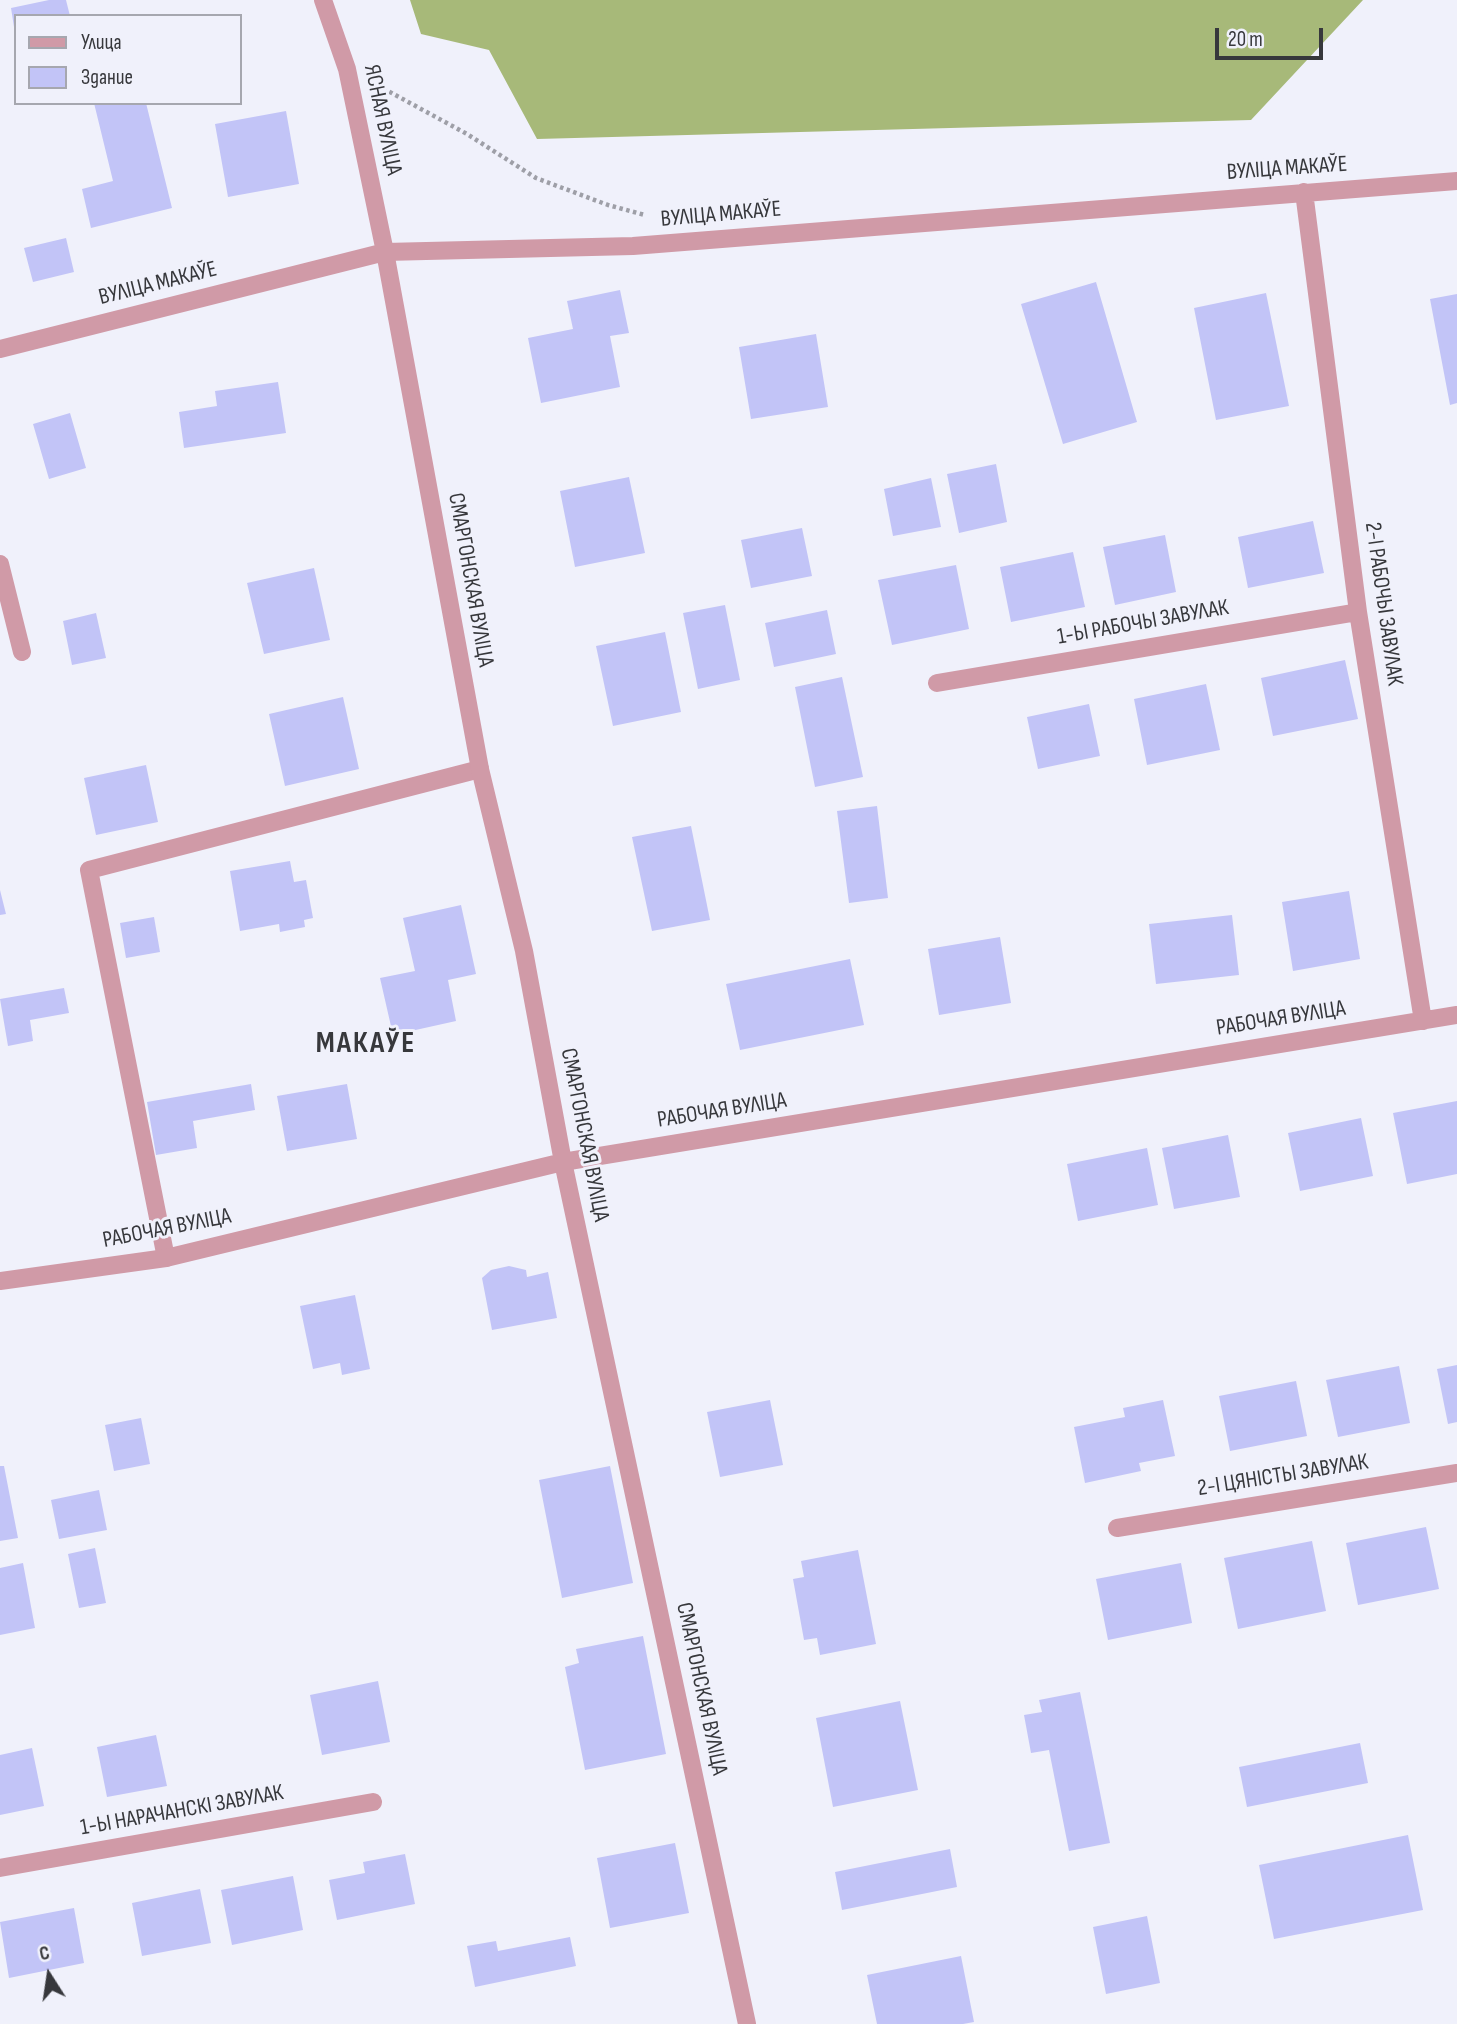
<!DOCTYPE html>
<meta charset="utf-8">
<style>
body{margin:0}
#map{position:relative;width:1457px;height:2024px;overflow:hidden;background:#f0f1fb;font-family:"Sofia Sans Condensed",sans-serif}
canvas{display:block}
.legend{position:absolute;left:14px;top:14px;width:228px;height:91px;box-sizing:border-box;background:#f0f1fb;border:2px solid #a6a7af;margin:0;padding:9px 12px;list-style:none;font-size:21px;color:#37383c}
.legend li{display:flex;align-items:center;gap:14px;height:35px}
.legend b{width:35px;border:2px solid #a6a7af}
.north{position:absolute;left:14px;top:1940px;width:70px;height:70px;-webkit-text-stroke:5px #f0f1fb;paint-order:stroke;rotate:348deg;font-size:19px;font-weight:700;line-height:28px;text-align:center;color:#37383c}
.north::after{content:'';display:block;margin:auto;width:24px;height:32px;background:#37383c;clip-path:polygon(50% 0,100% 100%,50% 72%,0 100%)}
.scale{position:absolute;left:1215px;top:28px;width:108px;height:32px;box-sizing:border-box;border:4px solid #37383c;border-top:0;padding-left:9px;font-size:21px;line-height:24px;white-space:nowrap;color:#37383c;-webkit-text-stroke:5px #f0f1fb;paint-order:stroke}
</style>
<div id="map">
<canvas width="1457" height="2024"></canvas>
<ul class="legend">
<li><b style="height:9px;background:#d09aa7"></b>Улица</li>
<li><b style="height:19px;background:#c2c4f7"></b>Здание</li>
</ul>
<div class="north">С</div>
<div class="scale">20 m</div>
</div>
<script>
const c = document.querySelector('canvas').getContext('2d');
c.lineJoin = 'round';
function fill(path, color) {
  c.fillStyle = color;
  c.fill(path, 'evenodd');
}
function stroke(path, color, width, dash) {
  c.strokeStyle = color;
  c.lineWidth = width;
  c.lineCap = dash ? 'butt' : 'round';
  c.setLineDash(dash || []);
  c.stroke(path);
}
function write(font, color, halo, rows, align = 'center') {
  c.font = font + ' "Sofia Sans Condensed",sans-serif';
  c.lineWidth = 6;
  c.setLineDash([]);
  c.textBaseline = 'middle';
  c.strokeStyle = halo;
  c.fillStyle = color;
  for (const [text, x, y, turn = 0] of rows) {
    c.save();
    c.translate(x, y);
    c.rotate((+turn || 0) * Math.PI / 180);
    c.textAlign = isNaN(turn) ? turn : align;
    if (halo) c.strokeText(text, 0, 0);
    c.fillText(text, 0, 0);
    c.restore();
  }
}
fill(new Path2D(`
 M410 0H1363L1251 120 537 139 489 50 421 34Z`), '#a7b979');
fill(new Path2D(`
 M49 0H66L70 16H16L14 27 11 8Z
 M94 103H146L172 208 91 228 82 189 113 181Z
 M286 111 299 184 228 197 215 124Z
 M66 238 74 272 33 282 24 248Z
 M1096 282 1137 422 1063 444 1021 304Z
 M620 290 629 333 610 336 620 387 541 403 528 338 573 329 567 301Z
 M1266 293 1289 406 1216 420 1194 308Z
 M1457 294V403L1450 405 1430 299Z
 M816 334 828 407 751 419 739 347Z
 M278 382 286 433 184 448 179 412 217 406 215 391Z
 M70 413 86 468 49 479 33 424Z
 M996 464 1007 522 959 533 947 474Z
 M629 477 645 553 575 567 560 491Z
 M931 478 941 527 893 536 884 489Z
 M1313 521 1324 573 1248 588 1238 537Z
 M802 528 812 576 751 588 741 540Z
 M1165 535 1176 592 1115 605 1103 547Z
 M1073 552 1085 607 1011 622 1000 567Z
 M956 565 969 629 892 645 878 580Z
 M314 568 330 640 264 654 247 583Z
 M725 605 740 680 698 689 683 613Z
 M827 610 836 654 774 667 765 623Z
 M96 613 106 658 72 665 63 621Z
 M665 632 681 712 613 726 596 646Z
 M1345 660 1358 719 1273 736 1261 678Z
 M842 677 863 777 815 787 795 687Z
 M1206 684 1220 750 1147 765 1134 699Z
 M343 697 359 769 285 786 269 714Z
 M1089 704 1100 756 1038 769 1027 717Z
 M146 765 158 822 96 835 84 778Z
 M877 806 888 898 849 903 837 811Z
 M691 826 710 920 652 931 632 837Z
 M290 861 294 882 306 880 313 918 304 920 305 927 280 932 279 924 240 931 230 871Z
 M0 890 6 914 0 915Z
 M1349 891 1360 959 1293 971 1282 902Z
 M461 905 476 974 448 980 456 1021 393 1035 380 978 415 971 403 918Z
 M1232 915 1239 975 1156 984 1149 924Z
 M154 917 160 952 126 958 120 923Z
 M1000 937 1011 1003 939 1015 928 949Z
 M850 959 864 1025 740 1050 726 984Z
 M64 988 69 1013 30 1020 33 1041 8 1046 0 999Z
 M251 1084 255 1110 193 1121 197 1148 156 1155 147 1102Z
 M347 1084 357 1139 287 1151 277 1096Z
 M1457 1101V1174L1407 1184 1393 1113Z
 M1361 1118 1373 1176 1300 1191 1288 1133Z
 M1228 1135 1240 1197 1174 1209 1162 1148Z
 M1147 1148 1158 1205 1078 1221 1067 1164Z
 M509 1266 526 1270 527 1277 548 1272 557 1318 492 1330 482 1278 491 1270Z
 M355 1295 370 1369 342 1375 340 1363 313 1369 300 1306Z
 M1457 1365V1422L1448 1424 1437 1369Z
 M1399 1366 1410 1423 1338 1437 1326 1380Z
 M1296 1381 1307 1436 1230 1451 1219 1396Z
 M770 1400 783 1465 720 1477 707 1412Z
 M1163 1400 1175 1456 1139 1463 1141 1471 1085 1483 1074 1427 1125 1417 1123 1408Z
 M141 1418 150 1464 114 1471 105 1425Z
 M0 1466H4L18 1538 0 1541Z
 M610 1466 633 1583 562 1598 539 1480Z
 M99 1490 107 1530 59 1539 51 1500Z
 M1426 1527 1439 1589 1358 1605 1346 1543Z
 M1312 1541 1326 1611 1238 1629 1224 1558Z
 M95 1548 106 1603 79 1608 68 1554Z
 M858 1550 876 1644 820 1655 817 1638 804 1640 793 1579 804 1577 801 1561Z
 M23 1563 35 1628 0 1635V1568Z
 M1181 1563 1192 1623 1108 1640 1096 1579Z
 M643 1636 666 1754 585 1770 565 1667 579 1663 576 1649Z
 M378 1681 390 1742 322 1755 310 1695Z
 M1080 1692 1110 1843 1069 1851 1049 1750 1031 1753 1024 1715 1042 1712 1039 1700Z
 M900 1701 918 1790 833 1807 816 1718Z
 M156 1735 167 1786 107 1797 97 1747Z
 M1360 1743 1368 1783 1247 1807 1239 1767Z
 M32 1748 44 1806 0 1815V1755Z
 M1408 1835 1423 1910 1274 1939 1259 1865Z
 M675 1843 689 1913 610 1928 597 1858Z
 M950 1849 957 1887 842 1910 835 1872Z
 M405 1854 415 1904 337 1920 329 1880 365 1873 363 1862Z
 M293 1876 303 1930 232 1945 221 1890Z
 M200 1889 211 1943 142 1956 132 1903Z
 M74 1908 84 1963 9 1978 0 1922Z
 M1147 1916 1160 1983 1106 1994 1093 1927Z
 M570 1937 576 1966 475 1987 467 1946 496 1941 498 1951Z
 M961 1956 974 2022 963 2024H877L867 1975Z`), '#c2c4f7');
stroke(new Path2D(`
 M377 85 467 134 536 178 608 205 645 215`), '#9e9fa7', 4.5, [3.5, 3.5]);
stroke(new Path2D(`
 M0 564 22 652
 M166 1258 89 870 480 769`), '#d09aa7', 18);
stroke(new Path2D(`
 M323 0 347 69 385 252 480 769 524 951 563 1162 747 2024
 M1304 192 1358 612 1423 1021
 M0 349 385 252 633 246 1457 181
 M937 683 1358 612
 M0 1281 166 1258 563 1162 1457 1015
 M1117 1528 1457 1473
 M0 1868 373 1802`), '#d09aa7', 18);
write('23px', '#37383c', '#f0f1fb', [
 ["ЯСНАЯ ВУЛІЦА",382,120,78],
 ["ВУЛІЦА МАКАЎЕ",1287,169,-4],
 ["ВУЛІЦА МАКАЎЕ",721,215,-5],
 ["ВУЛІЦА МАКАЎЕ",158,284,-14],
 ["СМАРГОНСКАЯ ВУЛІЦА",470,580,80],
 ["2-І РАБОЧЫ ЗАВУЛАК",1383,604,82],
 ["1-Ы РАБОЧЫ ЗАВУЛАК",1143,623,-10],
 ["РАБОЧАЯ ВУЛІЦА",1281,1019,-9],
 ["РАБОЧАЯ ВУЛІЦА",722,1111,-9],
 ["СМАРГОНСКАЯ ВУЛІЦА",584,1135,79],
 ["РАБОЧАЯ ВУЛІЦА",167,1229,-11],
 ["2-І ЦЯНІСТЫ ЗАВУЛАК",1283,1476,-9],
 ["СМАРГОНСКАЯ ВУЛІЦА",701,1689,78],
 ["1-Ы НАРАЧАНСКІ ЗАВУЛАК",182,1811,-10]
]);
c.letterSpacing = '2px';
write('bold 30px', '#37383c', '#f0f1fb', [
 ["МАКАЎЕ",366,1044]
]);
c.letterSpacing = '0px';
</script>
